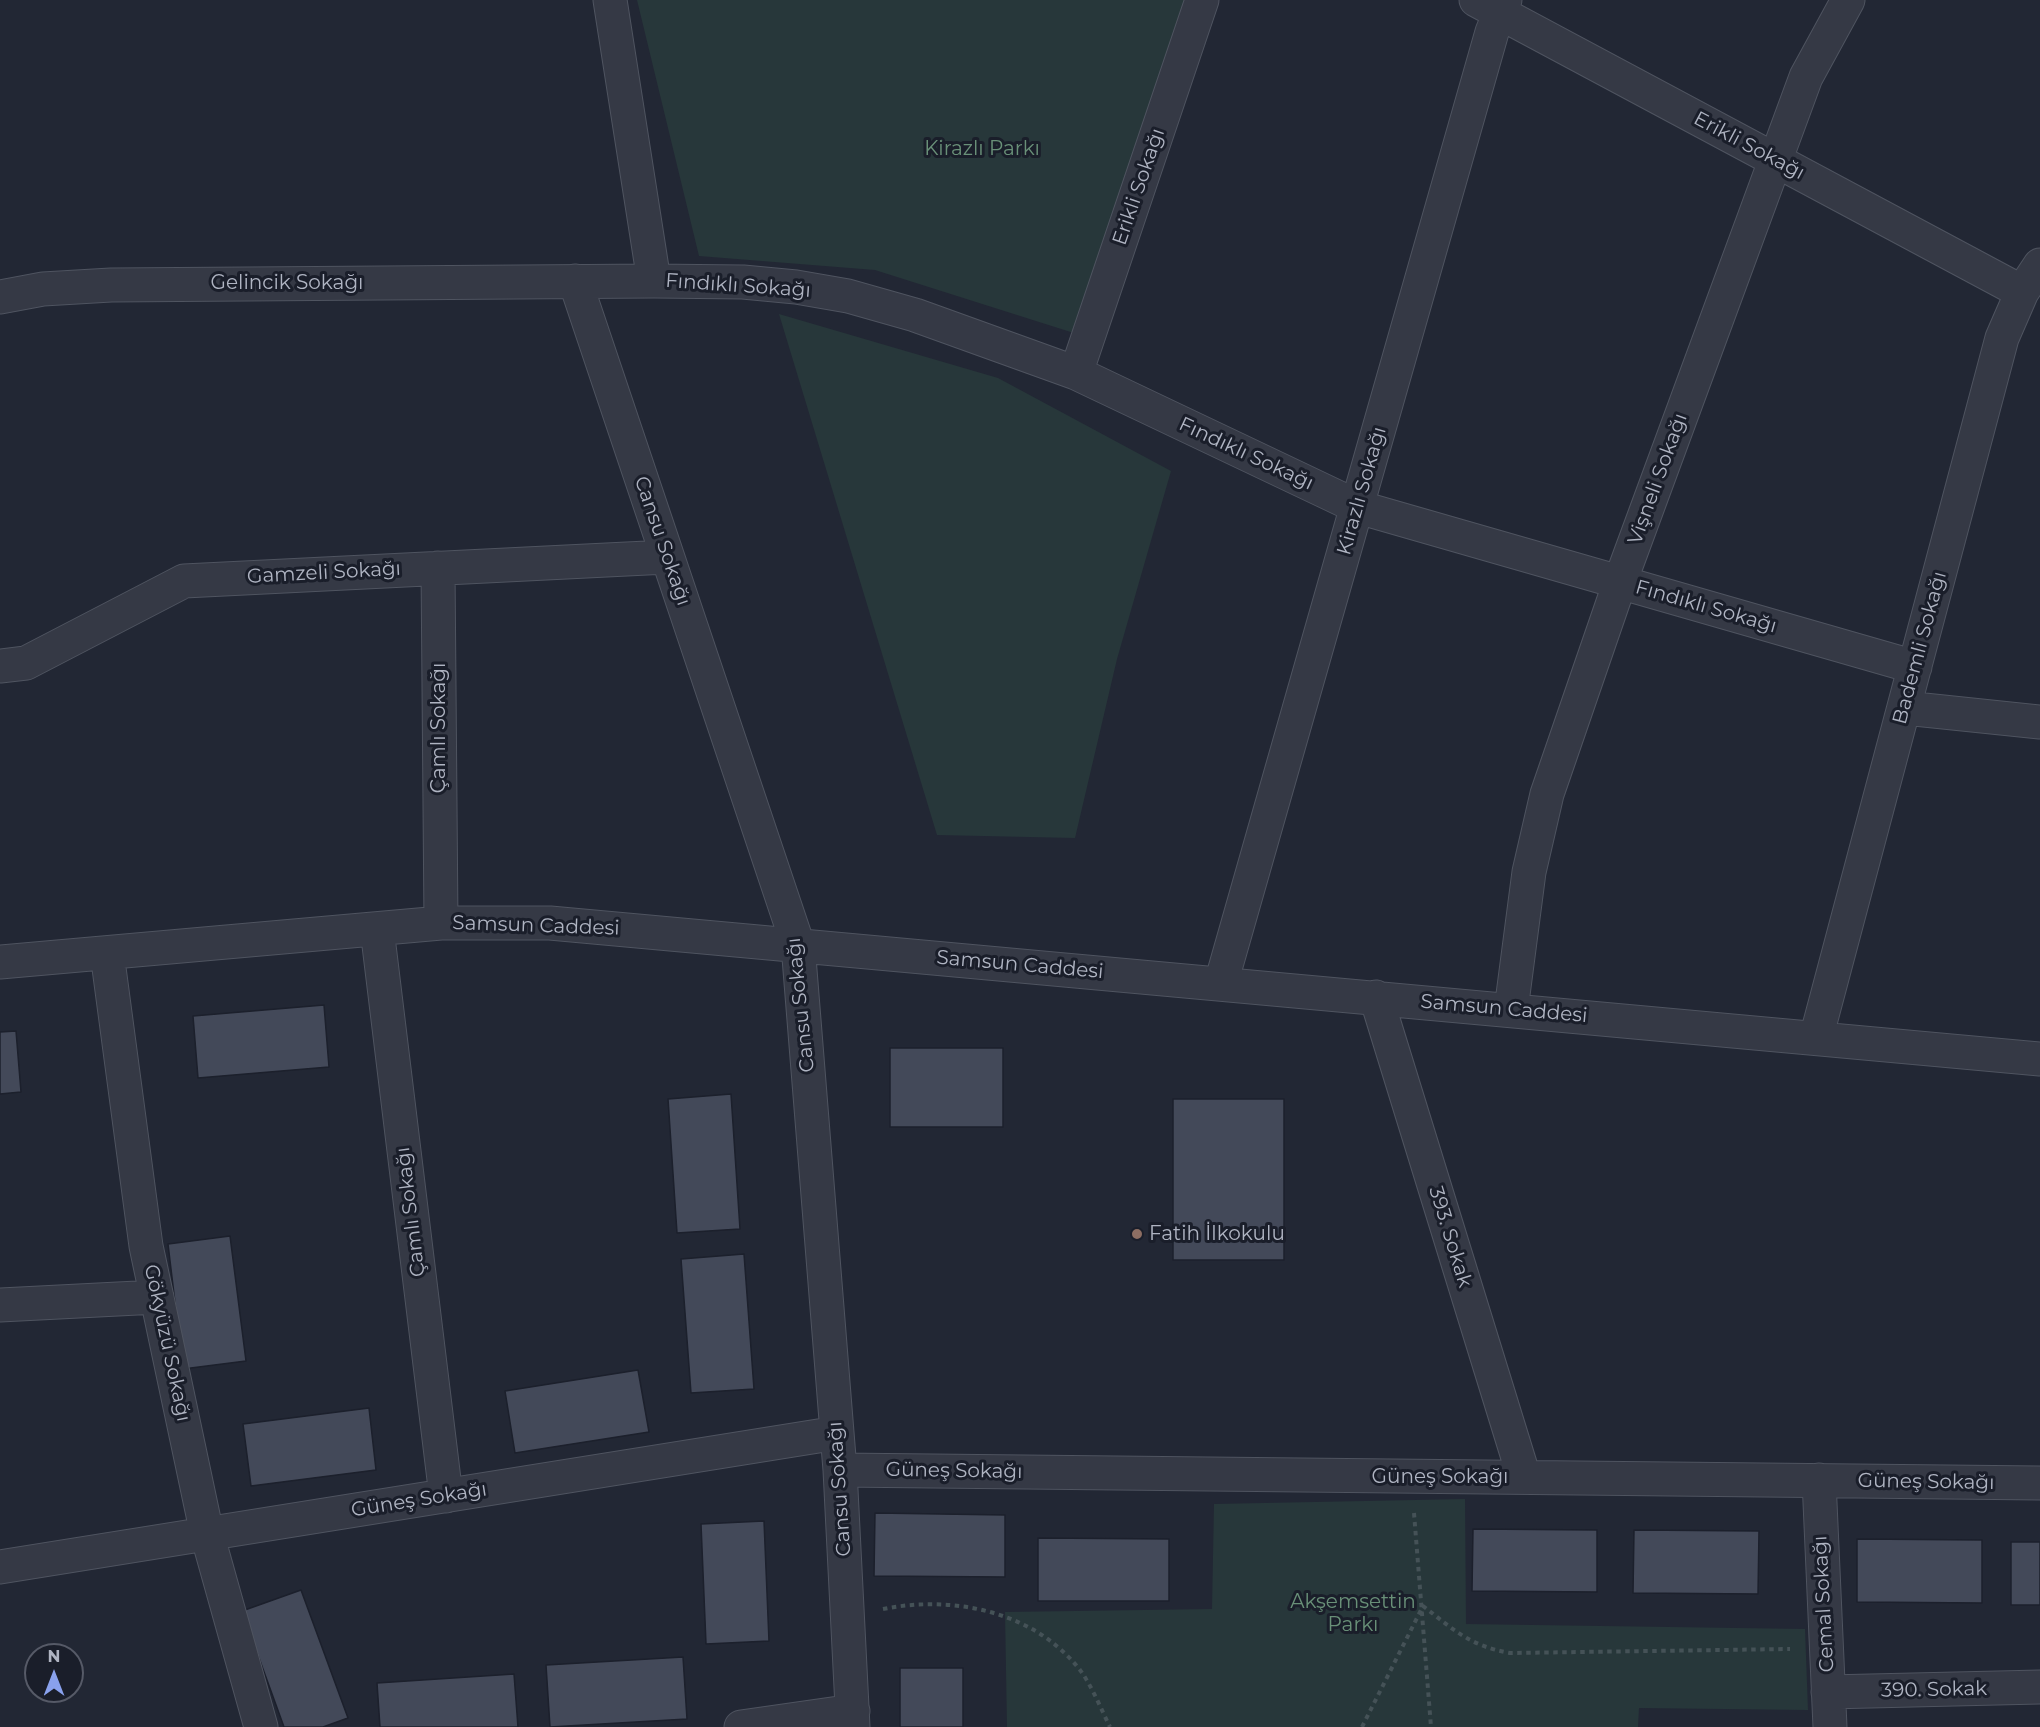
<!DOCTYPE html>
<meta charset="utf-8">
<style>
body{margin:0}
#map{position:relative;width:2040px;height:1727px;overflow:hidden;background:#222734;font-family:Montserrat,sans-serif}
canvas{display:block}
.north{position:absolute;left:24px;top:1643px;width:60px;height:60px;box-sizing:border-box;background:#1a1e2a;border:2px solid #565a67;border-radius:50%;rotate:0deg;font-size:16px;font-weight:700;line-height:24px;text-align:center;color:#afb4c2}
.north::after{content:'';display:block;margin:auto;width:21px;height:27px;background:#89a1ed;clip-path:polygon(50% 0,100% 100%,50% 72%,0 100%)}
</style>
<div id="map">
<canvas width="2040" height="1727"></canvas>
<div class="north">N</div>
</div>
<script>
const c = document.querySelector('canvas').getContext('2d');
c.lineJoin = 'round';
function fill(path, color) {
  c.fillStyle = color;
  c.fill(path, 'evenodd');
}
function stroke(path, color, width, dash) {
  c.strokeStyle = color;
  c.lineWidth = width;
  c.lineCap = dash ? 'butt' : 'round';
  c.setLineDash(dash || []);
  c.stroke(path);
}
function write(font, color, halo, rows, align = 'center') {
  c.font = font + ' Montserrat,sans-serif';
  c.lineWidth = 6;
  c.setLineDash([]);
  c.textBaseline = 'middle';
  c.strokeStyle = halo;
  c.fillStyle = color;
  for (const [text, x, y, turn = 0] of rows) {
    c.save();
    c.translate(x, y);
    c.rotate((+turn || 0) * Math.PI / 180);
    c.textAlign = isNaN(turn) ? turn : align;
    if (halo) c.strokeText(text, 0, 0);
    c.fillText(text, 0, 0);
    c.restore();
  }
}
fill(new Path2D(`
 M637 0H1187L1077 334 875 270 699 256Z
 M779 314 998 378 1171 471 1117 659 1075 838 937 835Z
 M1465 1499 1466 1624 1805 1629 1808 1710 1639 1708 1638 1727H1007L1005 1612 1212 1609 1214 1504Z`), '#27373a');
const building = new Path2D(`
 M324 1005 329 1067 198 1078 193 1016Z
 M16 1031 21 1092 0 1094V1032Z
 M890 1048H1003V1127H890Z
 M731 1094 740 1229 677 1233 668 1099Z
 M1173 1099H1284V1260H1173Z
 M230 1236 246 1361 183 1369 168 1244Z
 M744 1254 754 1389 691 1393 681 1259Z
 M638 1370 649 1432 515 1453 505 1391Z
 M369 1408 376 1470 251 1486 243 1424Z
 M875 1513 1005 1515V1577L874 1576Z
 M764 1521 769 1641 706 1644 701 1524Z
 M1473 1529 1597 1530V1592L1472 1591Z
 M1634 1530 1759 1531 1758 1594 1633 1593Z
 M1038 1538 1169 1539V1601H1038Z
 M1857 1539 1982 1540V1603L1857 1602Z
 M2011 1542H2040V1605H2011Z
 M301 1590 348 1718 323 1727H284L242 1611Z
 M683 1657 687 1719 550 1727 546 1665Z
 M900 1668H963V1727H900Z
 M514 1674 518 1727H380L377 1683Z`);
fill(building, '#434959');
stroke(building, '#1c202c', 1.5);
const minor = new Path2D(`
 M610 0 654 281
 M1476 0 2022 292
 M575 281 798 945 840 1470 853 1727
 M0 297 43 289 111 285 654 281 743 282 796 287 848 296 915 315 1076 373 1358 507 1915 667
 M1076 373 1202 0
 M438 568 441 923
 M0 666 26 663 184 581 667 557
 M1905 708 2040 722
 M377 929 446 1496
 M107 953 146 1246 207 1534 261 1727
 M0 962 441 923H550L2040 1059
 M1221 983 1492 32 1505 0
 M1376 997 1524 1477
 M1511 1010 1529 872 1547 794 1620 582 1806 77 1848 0
 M1816 1038 2002 338 2022 292 2040 265
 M0 1305 157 1297
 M840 1470 2040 1483
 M1819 1480 1830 1727
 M0 1567 837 1433
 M1828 1692 2040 1687
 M741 1727 853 1711`);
stroke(minor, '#4f5460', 35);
stroke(new Path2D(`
 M1414 1513 1431 1727
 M883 1609C953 1595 1034 1611 1080 1670 1092 1686 1101 1709 1110 1727
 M1362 1727 1423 1606C1454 1630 1470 1646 1510 1653L1790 1649`), '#455257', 4, [4.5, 4.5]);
stroke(minor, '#353945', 33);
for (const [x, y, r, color] of [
 [1137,1234,6,"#8d6e63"]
]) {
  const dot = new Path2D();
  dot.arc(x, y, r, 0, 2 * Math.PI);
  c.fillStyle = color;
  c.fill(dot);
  stroke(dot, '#1a1e2a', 2);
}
write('20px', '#afb4c2', '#1a1e2a', [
 ["Erikli Sokağı",1749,146,28],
 ["Erikli Sokağı",1139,187,-71],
 ["Gelincik Sokağı",287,283],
 ["Fındıklı Sokağı",738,286,4],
 ["Fındıklı Sokağı",1246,454,25],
 ["Vişneli Sokağı",1658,479,-70],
 ["Kirazlı Sokağı",1362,491,-74],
 ["Cansu Sokağı",662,541,71],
 ["Gamzeli Sokağı",324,573,-3],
 ["Fındıklı Sokağı",1706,607,16],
 ["Bademli Sokağı",1920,648,-75],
 ["Çamlı Sokağı",439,728,-90],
 ["Samsun Caddesi",536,926,2],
 ["Samsun Caddesi",1020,965,5],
 ["Cansu Sokağı",801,1005,-96],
 ["Samsun Caddesi",1504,1009,5],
 ["Çamlı Sokağı",411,1212,-97],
 ["393. Sokak",1450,1237,73],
 ["Gökyüzü Sokağı",167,1343,78],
 ["Güneş Sokağı",954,1471,1],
 ["Güneş Sokağı",1440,1477],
 ["Güneş Sokağı",1926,1482,1],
 ["Cansu Sokağı",840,1489,-94],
 ["Güneş Sokağı",419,1500,-9],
 ["Cemal Sokağı",1824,1604,-93],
 ["390. Sokak",1934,1690,-1]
]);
write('20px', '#699078', '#1a1e2a', [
 ["Kirazlı Parkı",982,149],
 ["Akşemsettin",1353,1602],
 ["Parkı",1353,1625]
]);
write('20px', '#afb4c2', '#1a1e2a', [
 ["Fatih İlkokulu",1149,1234]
], 'left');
</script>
